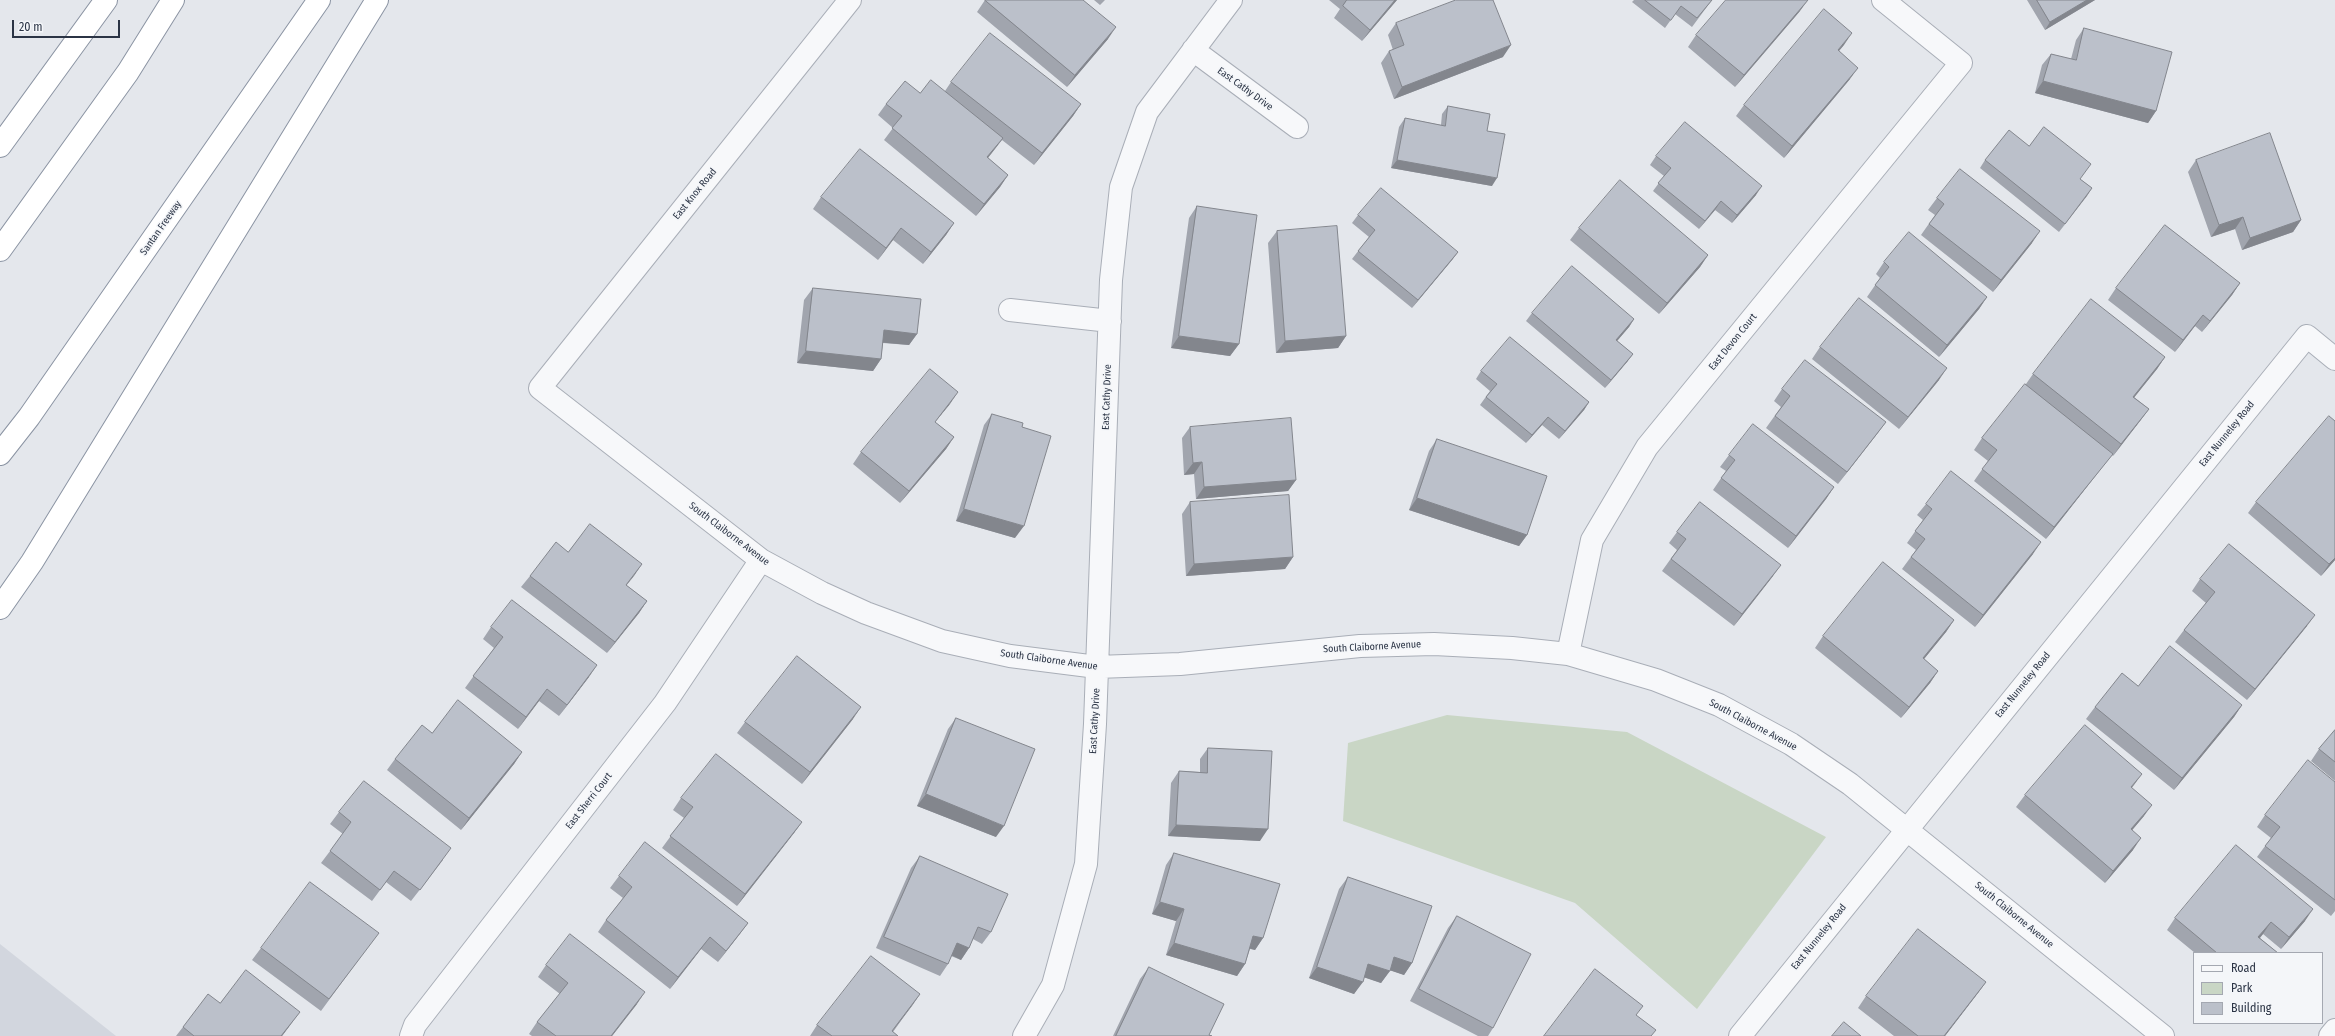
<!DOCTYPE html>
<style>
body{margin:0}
#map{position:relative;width:2335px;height:1036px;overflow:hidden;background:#e4e7ec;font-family:"Fira Sans Condensed",sans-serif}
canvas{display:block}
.legend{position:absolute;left:2193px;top:952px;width:130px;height:72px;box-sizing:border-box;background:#f4f6f9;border:1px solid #a4a8b1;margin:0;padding:5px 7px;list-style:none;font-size:12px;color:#2b3445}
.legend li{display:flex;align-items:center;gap:8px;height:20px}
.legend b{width:20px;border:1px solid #a4a8b1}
.scale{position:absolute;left:12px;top:20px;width:108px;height:18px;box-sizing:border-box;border:2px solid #2b3445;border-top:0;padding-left:5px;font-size:12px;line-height:14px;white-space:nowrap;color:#2b3445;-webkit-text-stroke:3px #f4f6f9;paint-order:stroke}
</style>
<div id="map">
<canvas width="2335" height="1036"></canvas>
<ul class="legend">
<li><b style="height:5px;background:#f7f8fa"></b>Road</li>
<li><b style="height:11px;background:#c9d6c5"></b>Park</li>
<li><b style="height:11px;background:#bbc0ca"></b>Building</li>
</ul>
<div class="scale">20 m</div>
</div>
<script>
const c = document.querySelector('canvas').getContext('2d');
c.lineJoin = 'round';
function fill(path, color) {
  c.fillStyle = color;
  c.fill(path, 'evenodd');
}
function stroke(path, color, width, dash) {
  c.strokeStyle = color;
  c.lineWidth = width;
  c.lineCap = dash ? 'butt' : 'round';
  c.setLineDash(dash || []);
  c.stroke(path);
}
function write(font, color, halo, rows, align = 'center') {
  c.font = font + ' "Fira Sans Condensed",sans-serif';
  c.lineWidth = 3;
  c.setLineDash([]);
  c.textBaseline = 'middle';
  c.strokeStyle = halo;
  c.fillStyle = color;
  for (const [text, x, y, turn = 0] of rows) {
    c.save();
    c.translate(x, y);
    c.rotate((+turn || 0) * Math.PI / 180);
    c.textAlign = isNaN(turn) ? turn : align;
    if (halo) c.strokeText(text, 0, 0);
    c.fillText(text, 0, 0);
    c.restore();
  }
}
fill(new Path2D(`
 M0 944 116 1036H0Z`), '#d2d6de');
fill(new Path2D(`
 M1447 715 1627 732 1826 837 1697 1009 1575 903 1343 821 1348 743Z`), '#c9d6c5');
const minor = new Path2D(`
 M850 0 540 388 761 560 822 593 866 613 942 641 1010 656 1097 667 1180 664 1360 646 1434 644 1512 648 1568 654 1656 680 1719 705 1791 744 1850 784 2163 1036
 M1193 50 1297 127
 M1010 310 1110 321
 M1568 654 1592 540 1647 447 1961 63 1883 0
 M411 1036 415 1025 665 703 761 560
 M1024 1036 1053 985 1086 864 1095 724 1111 280 1121 187 1147 112 1231 0
 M1740 1036 2307 336 2335 359
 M2330 1036 2335 1030`);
const motorway = new Path2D(`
 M0 146 106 0
 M0 250 128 72 173 0
 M0 454 29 417 319 0
 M0 608 32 562 377 0`);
stroke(minor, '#a9aeb7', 24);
stroke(motorway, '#8b94a3', 24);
stroke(minor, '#f7f8fa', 22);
stroke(motorway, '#fff', 22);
fill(new Path2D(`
 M985 0 1108 39 1067 87 977 12Z
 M1094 0H1105L1100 5Z
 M1329 0H1397L1362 41 1334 18 1340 9Z
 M1634 0H1712L1692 27 1675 14 1665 28 1632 2Z
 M2027 0H2095L2045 30Z
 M1800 11 1735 87 1688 47 1696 35Z
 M1396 23 1503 57 1394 99 1381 63 1389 51 1393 50 1388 35Z
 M2084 28 2156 111 2148 123 2035 93 2042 65 2051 54 2071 59 2076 40Z
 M1844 45 1839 51 1850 79 1784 158 1736 116 1744 105Z
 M951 82 1081 104 1073 116 1034 165 1002 140 988 158 1008 175 1000 187 976 216 884 140 893 128 878 115 886 104 920 93 945 91Z
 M1448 106 1487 131 1492 186 1391 168 1399 127 1405 118 1441 125 1442 114Z
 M2029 146 2080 179 2092 188 2059 232 1980 168 1985 160Z
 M1656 156 1756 195 1732 223 1715 210 1699 229 1653 191 1664 176 1650 165Z
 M2196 160 2301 220 2293 232 2242 250 2235 229 2211 237 2188 172Z
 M821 197 954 223 946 235 923 264 893 240 878 260 813 209Z
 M1937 198 2032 243 1993 292 1921 235 1935 215 1928 210Z
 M1197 206 1239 344 1230 356 1171 348 1189 218Z
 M1358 215 1458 252 1452 260 1412 308 1352 259 1369 237 1352 223Z
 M1579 228 1708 255 1700 267 1659 314 1570 240Z
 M1277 231 1346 336 1338 348 1276 353 1268 243Z
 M1884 262 1987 297 1979 309 1939 357 1867 297 1880 278 1876 274Z
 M2240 283 2232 295 2202 332 2195 326 2175 352 2108 300 2116 288Z
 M813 288 917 334 909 345 883 343 881 359 873 371 797 363 804 300Z
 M1532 313 1634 319 1629 327 1617 341 1633 354 1627 362 1605 388 1526 321Z
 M1820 347 1939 380 1899 429 1812 359Z
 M2165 357 2157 369 2134 397 2149 409 2140 421 2113 456 2112 455 2104 465 2046 539 1974 481 1988 461 1974 450 1982 438 2026 384 2033 374Z
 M1481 371 1589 402 1584 410 1559 439 1542 425 1526 443 1480 405 1490 391 1476 379Z
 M1782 389 1886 422 1877 434 1838 484 1766 428 1781 407 1774 401Z
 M950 404 935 422 954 437 946 449 900 503 853 464 861 452Z
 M992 414 1022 427 1015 538 956 521 984 425Z
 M1190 427 1296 480 1288 491 1196 499 1194 474 1184 475 1182 438Z
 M1437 439 1527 535 1519 546 1409 510 1429 451Z
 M1729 455 1834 487 1826 499 1788 548 1713 490 1726 471 1720 467Z
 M1190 502 1293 557 1285 569 1186 576 1182 514Z
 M2256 502 2335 560 2321 576 2248 513Z
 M1926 504 2033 554 1975 627 1902 569 1916 550 1907 543 1923 520 1917 515Z
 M1677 532 1773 576 1734 626 1662 571 1677 550 1669 543Z
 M568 552 642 564 626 585 647 601 639 613 607 653 521 587 530 576Z
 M2200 579 2307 626 2247 700 2175 642 2184 630 2206 603 2192 591Z
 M1954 620 1946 632 1924 659 1938 671 1930 683 1901 718 1815 648 1823 636Z
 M491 627 589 677 559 716 539 701 518 729 465 688 494 648 483 639Z
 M2242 705 2234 717 2174 790 2086 719 2095 707Z
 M956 718 996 837 917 806 948 729Z
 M853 719 802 784 737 733 745 722Z
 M2335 730V781L2311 761 2319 749Z
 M432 733 522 752 514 764 461 830 387 770 395 759Z
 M1208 748 1260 841 1168 836 1171 783 1179 771 1200 772V759Z
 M2335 782V911L2331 916 2257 857 2271 838 2257 827 2265 815Z
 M2025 795 2144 816 2132 830 2133 850 2105 883 2016 807Z
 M681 798 802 822 794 833 737 906 662 848 684 818 673 810Z
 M339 812 443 860 411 901 386 882 372 901 321 863 343 834 330 824Z
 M1174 853 1263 938 1255 950 1250 949 1245 964 1237 976 1166 955 1176 921 1152 914 1166 865Z
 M920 856 991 932 982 944 973 939 969 948 961 960 951 956 948 964 940 976 876 948 911 868Z
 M619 876 748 923 739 935 718 962 701 949 670 989 598 932 606 920 623 898 610 888Z
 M1348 877 1412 963 1404 975 1390 970 1381 983 1364 977 1354 994 1309 978 1339 889Z
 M1457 916 1493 1028 1488 1036H1478L1410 1001 1448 928Z
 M2175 918 2305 921 2281 949 2263 934 2260 938 2278 953H2195L2167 930Z
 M370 944 321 1011 252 960 261 948Z
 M546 965 637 1004 612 1036H532L529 1034 537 1022 560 994 538 977Z
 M1149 967 1209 1035 1212 1036H1113L1140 979Z
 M1986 982 1978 993 1945 1036H1894L1858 1008 1866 996Z
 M920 994 893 1032 898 1036H810L817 1025Z
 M220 1003 291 1024 282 1036H176L183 1027Z`), '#a1a5ae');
fill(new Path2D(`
 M1395 0H1397L1362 41 1370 30Z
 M1808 0 1800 11 1735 87 1744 75Z
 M2087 0H2095L2045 30 2050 22Z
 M1116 27 1108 39 1067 87 1075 75Z
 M1852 33 1844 45 1829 62 1838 50Z
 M1511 45 1503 57 1394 99 1402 87Z
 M1858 68 1850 79 1784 158 1792 146Z
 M2043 81 2156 111 2148 123 2035 93Z
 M1081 104 1073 116 1034 165 1042 153Z
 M1003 138 994 150 979 169 987 157Z
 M1397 160 1497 178 1492 186 1391 168Z
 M1008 175 1000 187 976 216 984 204Z
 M1762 186 1756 195 1732 223 1737 215Z
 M2092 188 2087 196 2059 232Z
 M1721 201 1715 210 1699 229 1705 221Z
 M2243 217 2235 229 2211 237 2219 225Z
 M2301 220 2293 232 2242 250 2250 238Z
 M954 223 946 235 923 264 931 252Z
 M901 228 893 240 878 260 886 248Z
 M2040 231 2032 243 1993 292 2001 280Z
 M1458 252 1452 260 1412 308 1418 300Z
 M1708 255 1700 267 1659 314 1667 303Z
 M2240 283 2232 295 2202 332 2210 321Z
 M1987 297 1979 309 1939 357 1947 345Z
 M2203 315 2195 326 2175 352 2183 340Z
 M1634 319 1629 327 1611 348 1616 340Z
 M884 330 917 334 909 345 876 342Z
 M1179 336 1239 344 1230 356 1171 348Z
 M1346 336 1338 348 1276 353 1285 341Z
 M806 351 881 359 873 371 797 363Z
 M1633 354 1627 362 1605 388 1611 380Z
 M2165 357 2157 369 2125 409 2133 397Z
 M1947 368 1939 380 1899 429 1908 417Z
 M958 392 950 404 926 433 935 422Z
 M1589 402 1584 410 1559 439 1565 431Z
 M2149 409 2140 421 2113 456 2121 444Z
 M1548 417 1542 425 1526 443 1532 435Z
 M1886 422 1877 434 1838 484 1847 472Z
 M954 437 946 449 900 503 909 491Z
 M2113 454 2104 465 2046 539 2054 527Z
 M1202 462 1194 474 1184 475 1193 463Z
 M1296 480 1288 491 1196 499 1204 487Z
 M1834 487 1826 499 1788 548 1796 536Z
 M1417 498 1527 535 1519 546 1409 510Z
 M964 509 1024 526 1015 538 956 521Z
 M2041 542 2033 554 1975 627 1983 615Z
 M1293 557 1285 569 1186 576 1194 564Z
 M2335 558V560L2321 576 2329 564Z
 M642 564 634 576 617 597 626 585Z
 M1781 565 1773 576 1734 626 1742 614Z
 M647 601 639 613 607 653 615 642Z
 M2315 615 2307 626 2247 700 2255 689Z
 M1954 620 1946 632 1915 670 1923 658Z
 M597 665 589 677 559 716 567 705Z
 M1938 671 1930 683 1901 718 1909 707Z
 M547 689 539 701 518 729 526 717Z
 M2242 705 2234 717 2174 790 2182 778Z
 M861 707 853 719 802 784 810 772Z
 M522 752 514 764 461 830 469 818Z
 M2142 774 2134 785 2123 799 2131 787Z
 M926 794 1004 826 996 837 917 806Z
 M2152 805 2144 816 2123 841 2131 829Z
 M802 822 794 833 737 906 745 894Z
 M1176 825 1268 829 1260 841 1168 836Z
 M2141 838 2133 850 2105 883 2113 871Z
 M1160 902 1184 909 1176 921 1152 914Z
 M2313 909 2305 921 2281 949 2289 937Z
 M2271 922 2263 934 2250 949 2258 937Z
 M748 923 739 935 718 962 726 951Z
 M1253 936 1263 938 1255 950 1245 947Z
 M710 937 701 949 670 989 678 977Z
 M957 943 969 948 961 960 949 954Z
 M1174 943 1245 964 1237 976 1166 955Z
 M1394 957 1412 963 1404 975 1386 969Z
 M1368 964 1390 971 1381 983 1360 976Z
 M1317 967 1363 982 1354 994 1309 978Z
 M1986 982 1978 993 1945 1036H1944Z
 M645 992 637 1004 612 1036H611Z
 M920 994 912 1006 889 1036Z
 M300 1012 282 1036H281Z`), '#83868d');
const building = new Path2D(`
 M985 0H1083L1116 27 1075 75Z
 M1347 0H1395L1370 30 1343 6Z
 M1456 0H1493L1511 45 1402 87 1389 51 1404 45 1396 23Z
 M1645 0H1712L1697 18 1681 6 1671 20Z
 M1726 0H1808L1744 75 1696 35Z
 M2037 0H2087L2050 22Z
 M1824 9 1852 33 1838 50 1858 68 1792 146 1744 105Z
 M2084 28 2172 52 2156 111 2043 81 2051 54 2076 60Z
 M990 33 1081 104 1042 153 951 82Z
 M931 80 1003 138 987 157 1008 175 984 204 892 128 902 116 886 104 905 81 920 93Z
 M1448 106 1490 114 1487 131 1505 134 1497 178 1397 160 1405 118 1445 126Z
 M1685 122 1762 186 1737 215 1721 201 1705 221 1658 183 1671 168 1656 156Z
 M2044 127 2091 164 2080 179 2092 188 2065 224 1985 160 2009 130 2029 146Z
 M2270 133 2301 220 2250 238 2243 217 2219 225 2196 160Z
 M860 149 954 223 931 252 901 228 886 248 821 197Z
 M1960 169 2040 231 2001 280 1929 224 1944 204 1937 198Z
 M1620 180 1708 255 1667 303 1579 228Z
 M1381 188 1458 252 1418 300 1358 251 1375 230 1358 215Z
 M1197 206 1257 215 1239 344 1179 336Z
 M2165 225 2240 283 2210 321 2203 315 2183 340 2116 288Z
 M1337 226 1346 336 1285 341 1277 231Z
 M1909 232 1987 297 1947 345 1875 285 1889 267 1884 262Z
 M1572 266 1634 319 1616 340 1633 354 1611 380 1532 313Z
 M813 288 921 299 917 334 884 330 881 359 806 351Z
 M1859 298 1947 368 1908 417 1820 347Z
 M2091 299 2165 357 2133 397 2149 409 2121 444 2033 374Z
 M1510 337 1589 402 1565 431 1548 417 1532 435 1486 397 1497 384 1481 371Z
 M1805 360 1886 422 1847 472 1775 416 1790 396 1782 389Z
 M930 369 958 392 935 422 954 437 909 491 861 452Z
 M2025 384 2113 454 2054 527 1982 469 1997 450 1982 438Z
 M992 414 1023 423 1022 427 1051 436 1024 526 964 509Z
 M2329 416 2335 421V558L2329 564 2256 502Z
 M1291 418 1296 480 1204 487 1202 462 1193 463 1190 427Z
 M1753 424 1834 487 1796 536 1721 478 1735 460 1729 455Z
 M1437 439 1547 476 1527 535 1417 498Z
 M1951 471 2041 542 1983 615 1911 557 1925 539 1915 531 1932 509 1926 504Z
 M1289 495 1293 557 1194 564 1190 502Z
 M1700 502 1781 565 1742 614 1671 559 1686 539 1677 532Z
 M590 524 642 564 626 585 647 601 615 642 530 576 556 542 568 552Z
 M2229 544 2315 615 2255 689 2184 630 2215 592 2200 579Z
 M1883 562 1954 620 1923 658 1938 671 1909 707 1823 636Z
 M512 600 597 665 567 705 547 689 526 717 473 676 503 637 491 627Z
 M2170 646 2242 705 2182 778 2095 707 2122 673 2138 686Z
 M797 656 861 707 810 772 745 722Z
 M458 700 522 752 469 818 395 759 422 725 432 733Z
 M956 718 1035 749 1004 826 926 794Z
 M2085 725 2142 774 2131 787 2152 805 2131 829 2141 838 2113 871 2025 795Z
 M2335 730V762L2319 749Z
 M1208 748 1272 751 1268 829 1176 825 1179 771 1207 773Z
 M716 754 802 822 745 894 670 836 693 807 681 798Z
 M2308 760 2335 782V900L2265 846 2280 827 2265 815Z
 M364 781 451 848 420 890 394 871 380 890 330 851 351 822 339 812Z
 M645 842 748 923 726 951 710 937 678 977 606 920 632 887 619 876Z
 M2236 845 2313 909 2289 937 2271 922 2258 937 2278 953H2217L2175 918Z
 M1174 853 1280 884 1263 938 1253 936 1245 964 1174 943 1184 909 1160 902Z
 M920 856 1008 894 991 932 978 927 969 948 957 943 948 964 884 937Z
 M1348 877 1432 906 1412 963 1394 957 1390 971 1368 964 1363 982 1317 967Z
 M310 882 379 933 329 999 261 948Z
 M1457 916 1531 954 1493 1028 1419 989Z
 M1918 929 1986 982 1944 1036H1918L1866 996Z
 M570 934 645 992 611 1036H556L537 1022 568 983 546 965Z
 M871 956 920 994 892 1031 898 1036H832L817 1025Z
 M1149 967 1224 1004 1209 1035 1212 1036H1116Z
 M1595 969 1643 1006 1636 1015 1656 1030 1651 1036H1544Z
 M246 970 300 1012 281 1036H194L183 1027 208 994 220 1003Z
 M1844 1022 1861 1036H1832Z`);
fill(building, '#bbc0ca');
stroke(building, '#83868d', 1);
write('10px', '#2b3445', '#f4f6f9', [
 ["East Cathy Drive",1245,89,36],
 ["East Knox Road",695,194,-51],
 ["Santan Freeway",161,228,-55],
 ["East Devon Court",1733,342,-51],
 ["East Cathy Drive",1107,397,-88],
 ["East Nunneley Road",2227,434,-51],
 ["South Claiborne Avenue",729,534,37],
 ["South Claiborne Avenue",1372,647,-3],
 ["South Claiborne Avenue",1049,660,8],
 ["East Nunneley Road",2023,685,-51],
 ["East Cathy Drive",1095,721,-87],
 ["South Claiborne Avenue",1753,725,28],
 ["East Sherri Court",589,801,-52],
 ["South Claiborne Avenue",2014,915,39],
 ["East Nunneley Road",1819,937,-51]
]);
</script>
